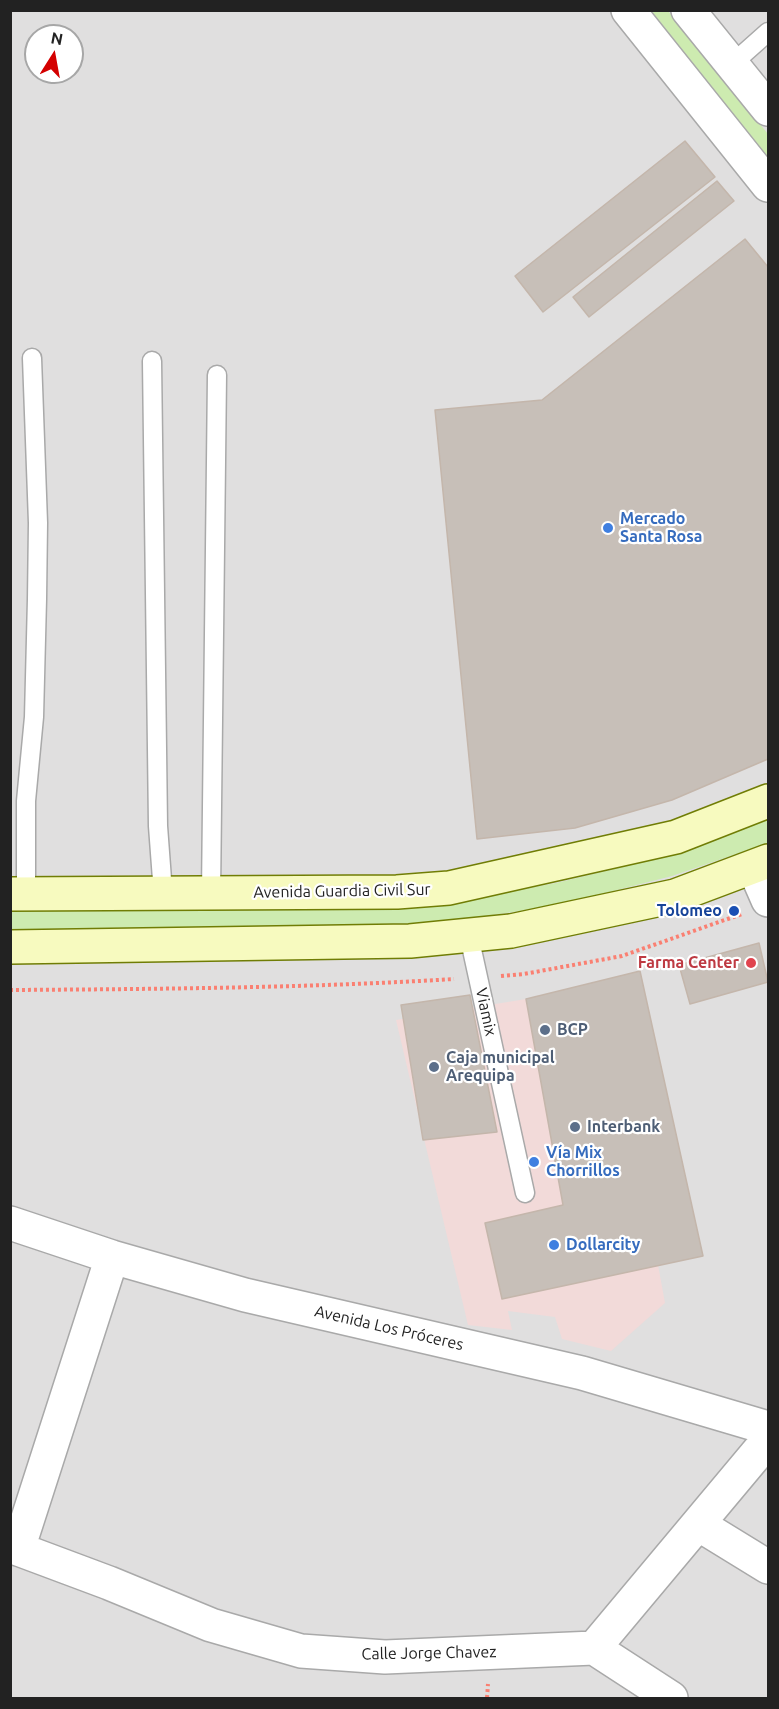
<!DOCTYPE html>
<meta charset="utf-8">
<style>
body{margin:0}
#map{position:relative;width:779px;height:1709px;overflow:hidden;background:#f2efe9;font-family:Ubuntu,sans-serif}
canvas{display:block}
.frame{position:absolute;inset:0;border:12px solid #222;pointer-events:none}
.north{position:absolute;left:24px;top:24px;width:60px;height:60px;box-sizing:border-box;background:#fff;border:2px solid #a7a7a7;border-radius:50%;rotate:11deg;font-size:16px;font-weight:700;line-height:24px;text-align:center;color:#222}
.north::after{content:'';display:block;margin:auto;width:21px;height:27px;background:#d40000;clip-path:polygon(50% 0,100% 100%,50% 72%,0 100%)}
</style>
<div id="map">
<canvas width="779" height="1709"></canvas>
<div class="frame"></div>
<div class="north">N</div>
</div>
<script>
const c = document.querySelector('canvas').getContext('2d');
c.lineJoin = 'round';
function fill(path, color) {
  c.fillStyle = color;
  c.fill(path, 'evenodd');
}
function stroke(path, color, width, dash) {
  c.strokeStyle = color;
  c.lineWidth = width;
  c.lineCap = dash ? 'butt' : 'round';
  c.setLineDash(dash || []);
  c.stroke(path);
}
function write(font, color, halo, rows, align = 'center') {
  c.font = font + ' Ubuntu,sans-serif';
  c.lineWidth = 4.5;
  c.setLineDash([]);
  c.textBaseline = 'middle';
  c.strokeStyle = halo;
  c.fillStyle = color;
  for (const [text, x, y, turn = 0] of rows) {
    c.save();
    c.translate(x, y);
    c.rotate((+turn || 0) * Math.PI / 180);
    c.textAlign = isNaN(turn) ? turn : align;
    if (halo) c.strokeText(text, 0, 0);
    c.fillText(text, 0, 0);
    c.restore();
  }
}
fill(new Path2D(`
 M11 11H768V1698H11ZM36 36H72V72H36Z`), '#e0dfdf');
fill(new Path2D(`
 M607 986 665 1303 611 1351 562 1339 555 1317 508 1311 512 1330 468 1325 396 1020Z`), '#f2dad9');
fill(new Path2D(`
 M644 11H668L768 134V164Z
 M768 819V843L672 876 554 906 438 923 11 930 10 907 441 904 556 883 655 859Z`), '#cdebb0');
const building = new Path2D(`
 M685 141 715 177 543 312 515 276Z
 M717 181 734 201 589 317 573 297Z
 M745 239 768 267V759L672 800 575 828 477 839 435 410 542 400Z
 M759 943 768 982 690 1004 679 965Z
 M640 971 703 1256 502 1299 485 1223 563 1205 526 999Z
 M470 995 497 1132 423 1140 401 1005Z`);
fill(building, '#c7bfb8');
stroke(building, '#c4b6ab', 1.5);
const service = new Path2D(`
 M732 64 768 32
 M152 361 158 826 163 893
 M211 893 217 375
 M26 894V801L34 717 37 599 38 523 32 358
 M469 936 525 1193`);
const minor = new Path2D(`
 M10 1223 112 1257 245 1295 582 1373 768 1428
 M698 1524 768 1567
 M10 1546 109 1583 211 1625 301 1651 385 1657 594 1648 671 1698
 M18 1549 112 1257
 M594 1648 768 1440`);
const tertiary = new Path2D(`
 M628 10 768 185
 M688 10 768 109
 M754 868 768 900`);
const secondary = new Path2D(`
 M10 894 397 892 449 888 676 837 768 801
 M10 947 410 941 511 931 675 896 768 861`);
stroke(service, '#a9a9a9', 21);
stroke(minor, '#a9a9a9', 36);
stroke(tertiary, '#a9a9a9', 36);
stroke(secondary, '#707d05', 36);
stroke(new Path2D(`
 M501 976 524 974 622 956 742 914
 M10 990C158 989 307 988 454 979
 M487 1698 488 1684`), '#fa8072', 4, [3, 3]);
stroke(service, '#fff', 18);
stroke(minor, '#fff', 33);
stroke(tertiary, '#fff', 33);
stroke(secondary, '#f7fabf', 33);
for (const [x, y, r, color] of [
 [608,528,6,"#3f7fe0"],
 [734,911,6,"#1a4fb4"],
 [751,963,6,"#e0444e"],
 [545,1030,6,"#5c6f8a"],
 [434,1067,6,"#5c6f8a"],
 [575,1127,6,"#5c6f8a"],
 [534,1162,6,"#3f7fe0"],
 [554,1245,6,"#3f7fe0"]
]) {
  const dot = new Path2D();
  dot.arc(x, y, r, 0, 2 * Math.PI);
  c.fillStyle = color;
  c.fill(dot);
  stroke(dot, '#fff', 2);
}
write('bold 16px', '#366cbe', '#fff', [
 ["Mercado",620,519],
 ["Santa Rosa",620,537],
 ["Vía Mix",546,1153],
 ["Chorrillos",546,1171],
 ["Dollarcity",566,1245]
], 'left');
write('16px', '#222', '#fff', [
 ["Avenida Guardia Civil Sur",342,891,-1],
 ["Viamix",486,1012,78],
 ["Avenida Los Próceres",389,1328,13],
 ["Calle Jorge Chavez",429,1653,-1]
]);
write('bold 16px', '#164399', '#fff', [
 ["Tolomeo",722,911]
], 'right');
write('bold 16px', '#be3a42', '#fff', [
 ["Farma Center",739,963]
], 'right');
write('bold 16px', '#4e5e75', '#fff', [
 ["BCP",557,1030],
 ["Caja municipal",446,1058],
 ["Arequipa",446,1076],
 ["Interbank",587,1127]
], 'left');
</script>
